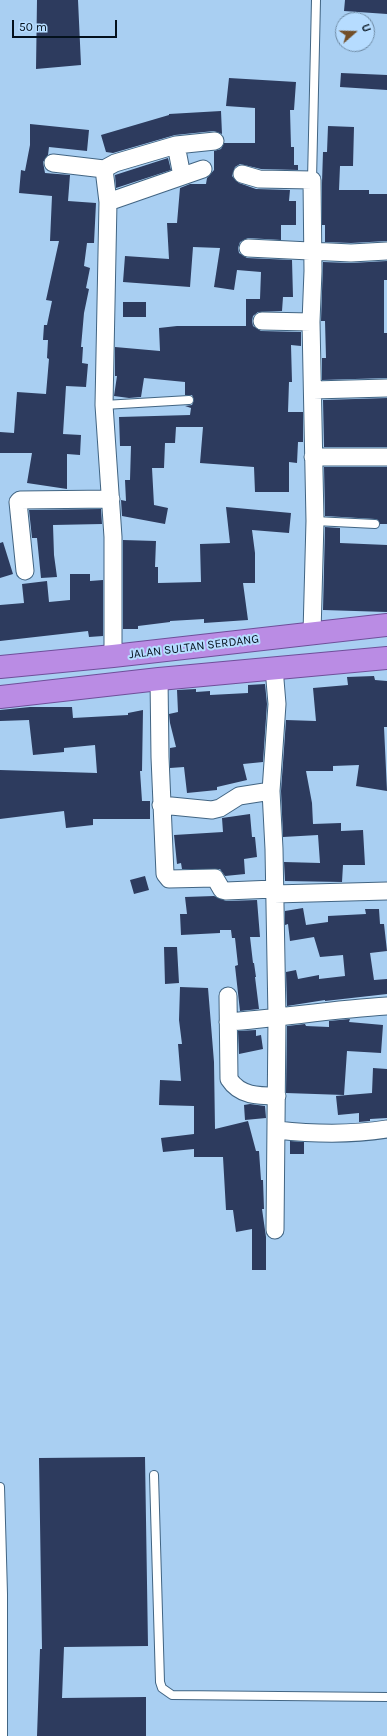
<!DOCTYPE html>
<style>
body{margin:0}
#map{position:relative;width:387px;height:1736px;overflow:hidden;background:#a9cff2;font-family:Karla,sans-serif}
canvas{display:block}
.north{position:absolute;left:335px;top:12px;width:40px;height:40px;box-sizing:border-box;background:#b6dcff;border:1px solid #6f8ba5;border-radius:50%;rotate:70deg;font-size:11px;font-weight:700;line-height:16px;text-align:center;color:#04111d}
.north::after{content:'';display:block;margin:auto;width:14px;height:18px;background:#724e28;clip-path:polygon(50% 0,100% 100%,50% 72%,0 100%)}
.scale{position:absolute;left:12px;top:20px;width:105px;height:18px;box-sizing:border-box;border:2px solid #04111d;border-top:0;padding-left:5px;font-size:12px;line-height:14px;white-space:nowrap;color:#04111d;-webkit-text-stroke:3px #b6dcff;paint-order:stroke}
</style>
<div id="map">
<canvas width="387" height="1736"></canvas>
<div class="north">U</div>
<div class="scale">50 m</div>
</div>
<script>
const c = document.querySelector('canvas').getContext('2d');
c.lineJoin = 'round';
function fill(path, color) {
  c.fillStyle = color;
  c.fill(path, 'evenodd');
}
function stroke(path, color, width, dash) {
  c.strokeStyle = color;
  c.lineWidth = width;
  c.lineCap = dash ? 'butt' : 'round';
  c.setLineDash(dash || []);
  c.stroke(path);
}
function write(font, color, halo, rows, align = 'center') {
  c.font = font + ' Karla,sans-serif';
  c.lineWidth = 4;
  c.setLineDash([]);
  c.textBaseline = 'middle';
  c.strokeStyle = halo;
  c.fillStyle = color;
  for (const [text, x, y, turn = 0] of rows) {
    c.save();
    c.translate(x, y);
    c.rotate((+turn || 0) * Math.PI / 180);
    c.textAlign = isNaN(turn) ? turn : align;
    if (halo) c.strokeText(text, 0, 0);
    c.fillText(text, 0, 0);
    c.restore();
  }
}
fill(new Path2D(`
 M37 0H78L81 65 36 69Z
 M345 0H387V14L344 11Z
 M341 73 387 75V90L340 87Z
 M229 78 296 82 294 110H290L291 147H294V165H298V170L261 169 240 164 235 167 232 176 239 183 256 189 290 190 289 201H296V225H281V240L248 238 240 242 238 248 239 253 247 258 292 260 293 297H283L282 311 258 312 253 316 252 321 253 326 261 331 301 332V346L291 345 292 382H289L288 412H303V442H298L297 463 289 462V492H255L254 467 200 463 203 427H176L175 443H165L164 468H152L154 505 168 508 165 524 122 516 121 500 126 501 125 480H130L131 446H120L119 417 190 415 191 408 185 406 192 405 194 400 192 395H185V382L144 378 141 397 129 398 114 396 117 376H115V347L160 351 159 328 177 326H246V299H260L261 272 237 270 234 290 214 287 220 248 193 247 190 287 123 282 125 256 169 259 167 223H177L180 188 190 184H206L207 178 214 170V151L221 149 224 143H255V108L226 106Z
 M221 111 222 134 214 131 175 135 113 153 106 152 101 135 169 115V114Z
 M30 124 89 130 87 151 49 147 48 155 43 162 45 173 70 175 68 201 96 203 94 243H87L84 266 90 268 86 288 89 289 84 313 81 347H83L82 363 88 364 86 387 66 386 63 434 81 435 80 455 67 454V489L27 483 32 453H0V432L14 433 17 392 46 394 49 359 47 358 48 340H43L44 325H47L52 301 46 300 59 241H50L52 196 19 193 21 170 25 171 30 145Z
 M328 126 354 127 353 166H340L339 190H369V194H387V241L351 243 325 242V225H322V183L323 152H327Z
 M168 158 171 170 116 188 115 175Z
 M387 261V280H384V333H387V378L322 380V358H326L325 321H321L323 262 351 263Z
 M123 302H146V317H123Z
 M387 398V447H324L323 400Z
 M324 467H387V524H380L378 520 375 519 325 516Z
 M226 507 291 513 289 533 252 530 255 553V583H243L248 620 204 623V619L170 621V622L138 626V629H123V540L156 541 155 567H158V583L201 582 200 544 230 543Z
 M101 509 102 524 53 525 54 555 57 577 41 578 37 538H32L29 510Z
 M325 527 340 528V543L387 545V612L323 610Z
 M3 542 13 574 0 578V543Z
 M70 574H90V581L103 580V636L89 637 88 631 0 641V605L24 603 22 584 47 581 49 602 70 600Z
 M374 676 375 680 387 681V727H384L387 791 356 786 359 765 333 766V771H306L312 803 313 824 341 823V831L363 830 365 865H343L342 882 285 881 284 862 320 863 318 835 283 837 281 791 286 720 316 721 313 688 348 685 347 677Z
 M265 684 267 704 263 762 243 764 247 780 217 787V790L187 793 184 767 170 768V748L176 747 170 723 169 714 178 712 177 690 196 689V692L210 691V695L248 693V685Z
 M30 707H72L73 718 128 715V713L143 710 142 771H140L142 801H150V819H93V825L66 828 64 811 0 819V770L97 773 95 745 64 748V752L33 755 29 720 0 721V710Z
 M250 814 252 837H255L257 857 244 859 245 874 225 876 220 869H182L181 863 177 864 174 835 223 832 222 818Z
 M145 876 149 890 134 894 130 880Z
 M214 896 226 901 257 900 260 937H250L253 963H254L256 977H255L259 1009 240 1011 235 966 238 965 235 938H232L231 930H220V933L181 935 180 914H187L185 897Z
 M303 908 306 925 328 922V916L366 914 365 909H379L380 924H384L387 951 370 953 374 980 387 979V994L325 1001V1000L287 1006 286 972 296 970 298 979 319 975V979L345 976 343 955 320 957 314 937 290 941 288 924 285 925V911Z
 M164 947H177L179 983 165 984Z
 M180 987 208 988 214 1062 215 1129 248 1121 256 1151H259L261 1180H263L264 1209H262L266 1237V1270H252V1229L236 1232 233 1210H226L223 1157H194V1149L163 1152 161 1138 194 1134V1106L159 1105 160 1080 181 1081 178 1044H182L179 1020Z
 M350 1019 349 1022 383 1025 381 1053 347 1051 344 1095 286 1093 287 1026 305 1024 306 1026 329 1027V1021Z
 M256 1030V1036L261 1035 263 1049 239 1054 238 1031Z
 M373 1068 387 1069V1118L370 1119V1121L359 1122V1113L338 1115 336 1096 372 1093Z
 M250 1104 265 1106 266 1118 245 1120 244 1105Z
 M290 1141 304 1142V1154H290Z
 M145 1457 148 1646 64 1647 62 1698 146 1697V1736H37L40 1649H42L39 1458Z`), '#2d3b5e');
const service = new Path2D(`
 M312 180 316 0
 M104 405 189 400
 M315 521 375 524
 M154 1475 160 1682 162 1688 172 1695 387 1697
 M0 1487 3 1594V1736`);
const minor = new Path2D(`
 M176 145 182 176
 M53 163 104 169 108 202 104 405 113 537V656
 M104 169 115 163 176 145 215 141
 M242 174 259 179 312 180 313 271 311 322 315 521 312 633
 M108 202 203 169
 M248 248 351 253 387 251
 M262 321 311 322
 M313 390 387 388
 M313 457H387
 M25 571 18 502 20 500 111 499
 M274 668 277 704 271 791 274 849 277 1018 275 1230
 M159 679 160 757 165 874 169 879 215 878 222 890 226 891 274 889
 M161 805 212 810 220 808 239 796 271 791
 M274 894 387 891
 M228 996 229 1079C240 1096 258 1096 277 1096
 M228 1022C281 1018 334 1009 387 1006
 M277 1130C313 1134 351 1135 387 1129`);
const trunk = new Path2D(`
 M0 667 113 656 387 625
 M0 697 159 679 387 658`);
stroke(service, '#426583', 10);
stroke(minor, '#426583', 19);
stroke(trunk, '#6f4f9a', 24);
stroke(service, '#fff', 8);
stroke(minor, '#fff', 17);
stroke(trunk, '#ba8ce4', 22);
write('12px', '#04111d', '#b6dcff', [
 ["JALAN SULTAN SERDANG",194,647,-7]
]);
</script>
